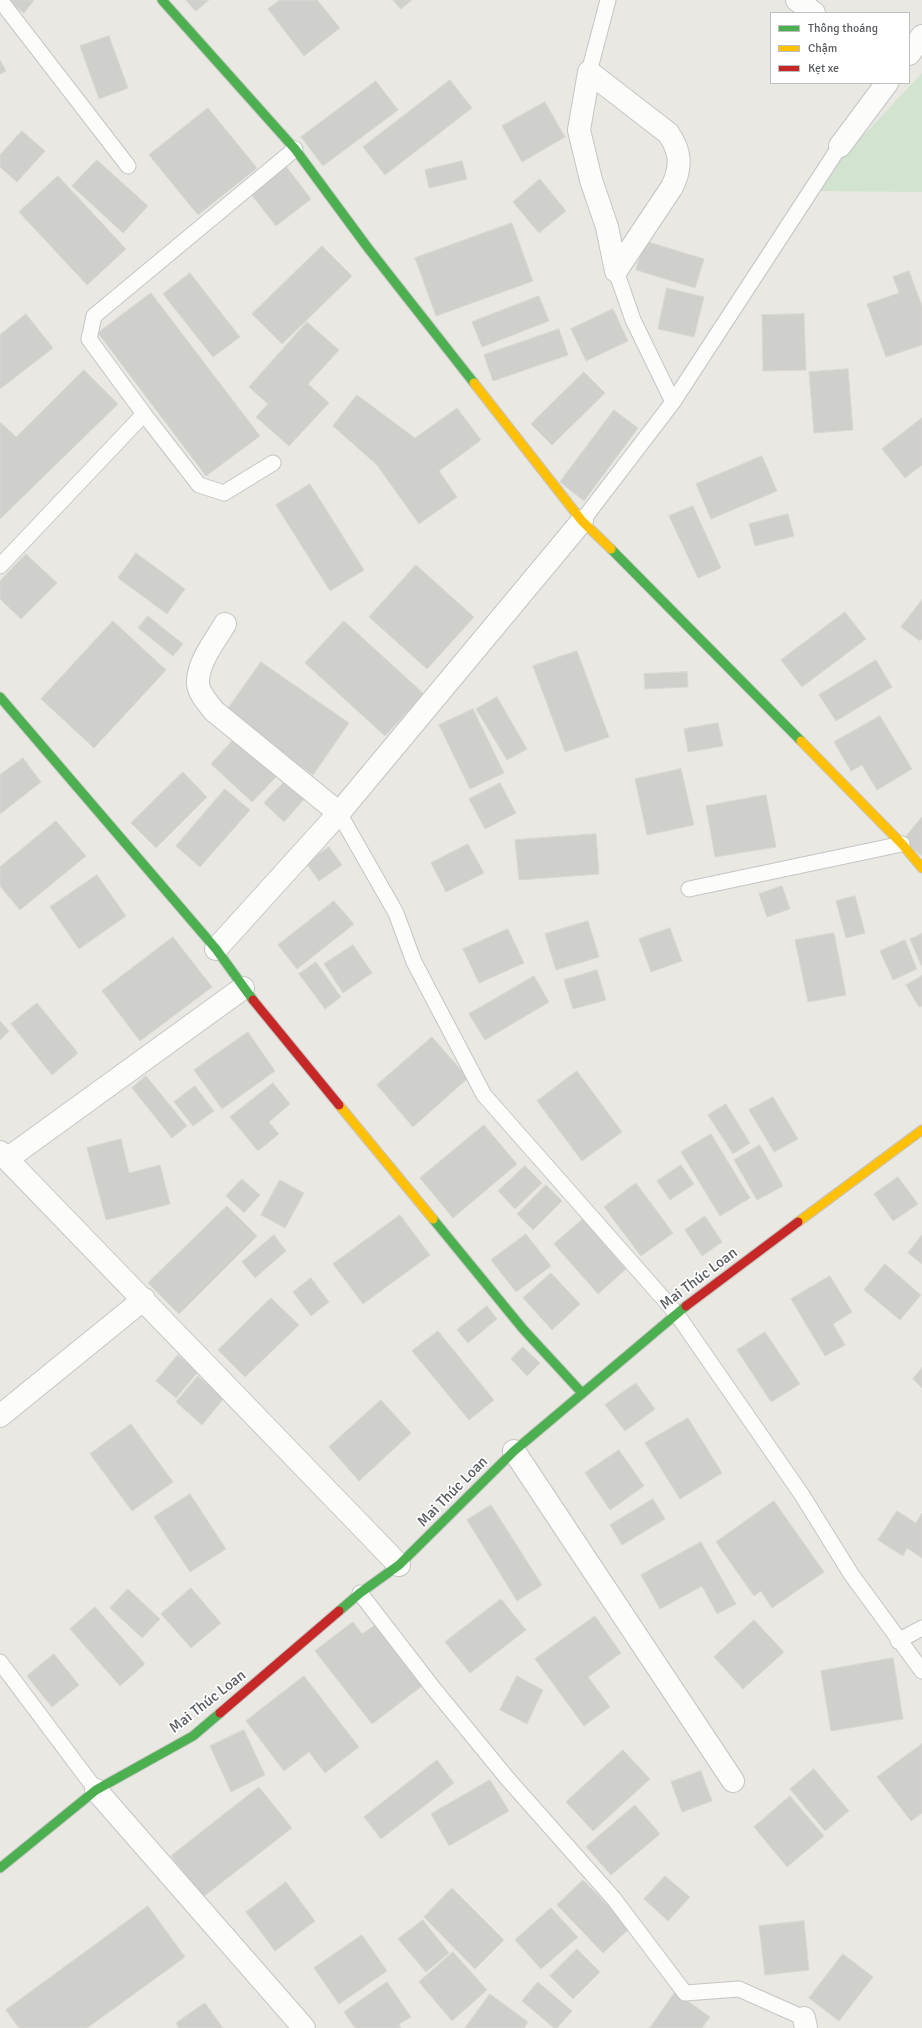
<!DOCTYPE html>
<meta charset="utf-8">
<style>
body{margin:0}
#map{position:relative;width:922px;height:2028px;overflow:hidden;background:#e9e8e3;font-family:Signika,sans-serif}
canvas{display:block}
.legend{position:absolute;left:770px;top:12px;width:140px;height:72px;box-sizing:border-box;background:#fff;border:1px solid #bdbebf;margin:0;padding:5px 7px;list-style:none;font-size:12px;color:#595c60}
.legend li{display:flex;align-items:center;gap:8px;height:20px}
.legend b{width:20px;border:1px solid #bdbebf}
</style>
<div id="map">
<canvas width="922" height="2028"></canvas>
<ul class="legend">
<li><b style="height:5px;background:#4caf50"></b>Thông thoáng</li>
<li><b style="height:5px;background:#ffc107"></b>Chậm</li>
<li><b style="height:5px;background:#c62828"></b>Kẹt xe</li>
</ul>
</div>
<script>
const c = document.querySelector('canvas').getContext('2d');
c.lineJoin = 'round';
function fill(path, color) {
  c.fillStyle = color;
  c.fill(path, 'evenodd');
}
function stroke(path, color, width, dash) {
  c.strokeStyle = color;
  c.lineWidth = width;
  c.lineCap = dash ? 'butt' : 'round';
  c.setLineDash(dash || []);
  c.stroke(path);
}
function write(font, color, halo, rows, align = 'center') {
  c.font = font + ' Signika,sans-serif';
  c.lineWidth = 3.5;
  c.setLineDash([]);
  c.textBaseline = 'middle';
  c.strokeStyle = halo;
  c.fillStyle = color;
  for (const [text, x, y, turn = 0] of rows) {
    c.save();
    c.translate(x, y);
    c.rotate((+turn || 0) * Math.PI / 180);
    c.textAlign = isNaN(turn) ? turn : align;
    if (halo) c.strokeText(text, 0, 0);
    c.fillText(text, 0, 0);
    c.restore();
  }
}
fill(new Path2D(`
 M922 73V192L811 191Z`), '#d2e4d0');
const building = new Path2D(`
 M8 0H34L24 13Z
 M186 0H209L196 11Z
 M280 0H317L340 28 304 56 268 9Z
 M393 0H412L401 9Z
 M109 36 128 88 99 99 80 46Z
 M0 60 6 71 0 74Z
 M450 80 472 108 385 175 363 147Z
 M376 81 398 110 323 166 301 137Z
 M545 102 565 137 522 162 502 126Z
 M208 108 257 168 198 215 149 155Z
 M22 131 45 151 17 182 0 167V155Z
 M97 160 148 206 123 233 72 186Z
 M462 161 467 179 429 188 425 170Z
 M285 165 311 199 276 226 250 193Z
 M58 176 126 249 87 285 19 212Z
 M540 179 566 211 539 233 513 202Z
 M512 223 533 281 436 316 415 258Z
 M645 241 704 259 695 288 636 270Z
 M322 246 352 276 282 344 252 314Z
 M909 271 922 306V345L886 357 867 304 899 293 893 277Z
 M190 273 240 337 213 357 163 294Z
 M667 288 704 297 694 337 658 329Z
 M151 293 260 436 206 476 98 333Z
 M539 296 549 321 482 347 472 322Z
 M613 309 628 341 586 361 571 329Z
 M26 314 53 348 0 389V335Z
 M804 314 806 370 763 371 762 315Z
 M307 322 339 350 308 384 329 403 289 446 256 417 268 404 249 387Z
 M559 329 568 355 493 381 484 355Z
 M848 369 853 430 814 433 809 372Z
 M84 370 118 404 0 519V422L16 437Z
 M584 372 605 393 552 445 531 424Z
 M357 395 415 438 457 408 481 440 439 471 457 497 419 524 377 465 333 426Z
 M614 410 638 428 584 501 560 482Z
 M922 418V465L905 478 882 449Z
 M762 456 777 491 711 519 696 484Z
 M310 484 364 570 330 591 276 505Z
 M693 506 721 568 698 578 669 516Z
 M788 514 794 536 755 546 749 524Z
 M136 553 185 589 167 614 118 578Z
 M26 554 57 583 21 619 0 599V581Z
 M416 565 474 617 427 669 369 617Z
 M922 600V639L920 641 901 627Z
 M845 612 866 639 802 687 781 660Z
 M148 616 183 644 173 656 138 628Z
 M113 621 166 670 94 748 41 699Z
 M344 621 424 694 385 736 305 663Z
 M577 651 609 737 565 752 533 666Z
 M876 660 892 687 836 721 819 695Z
 M261 662 349 723 313 775 225 713Z
 M687 672 688 687 645 689 644 674Z
 M497 697 527 749 507 760 476 709Z
 M473 709 504 773 470 789 439 725Z
 M880 716 912 769 877 790 862 765 851 771 834 742Z
 M718 723 723 746 688 752 684 729Z
 M236 737 277 776 252 802 211 764Z
 M23 758 41 782 0 814V775Z
 M681 769 694 825 647 835 635 779Z
 M183 772 207 797 156 848 131 823Z
 M287 779 306 797 284 822 264 803Z
 M500 783 516 813 485 829 469 799Z
 M225 789 250 810 200 867 176 846Z
 M766 795 776 847 715 857 706 806Z
 M922 817V856L903 840Z
 M56 821 86 856 20 910 0 886V867Z
 M596 834 599 874 519 880 515 840Z
 M468 844 484 873 446 892 431 863Z
 M329 847 342 865 319 881 306 863Z
 M97 875 126 916 79 949 50 907Z
 M782 886 790 909 767 917 759 894Z
 M855 896 865 933 846 938 836 901Z
 M334 901 354 924 297 969 278 945Z
 M588 921 599 957 556 970 545 934Z
 M670 928 682 961 651 972 639 939Z
 M508 929 524 963 479 983 463 949Z
 M834 933 846 995 808 1002 795 940Z
 M922 934V965H921L910 939Z
 M173 937 212 987 140 1041 102 991Z
 M905 940 917 969 893 980 880 951Z
 M353 945 372 973 343 993 324 964Z
 M316 962 341 997 325 1009 299 974Z
 M597 970 606 1000 573 1009 564 980Z
 M534 976 549 1002 485 1040 469 1014Z
 M922 976V1006L919 1007 906 985Z
 M37 1003 78 1053 52 1075 11 1024Z
 M0 1021 9 1031 0 1040Z
 M248 1032 275 1071 222 1109 194 1070Z
 M432 1037 468 1078 413 1127 377 1085Z
 M577 1071 622 1132 582 1161 537 1101Z
 M146 1076 187 1126 172 1138 132 1088Z
 M273 1083 290 1104 269 1122 279 1134 258 1151 230 1117Z
 M195 1086 214 1111 193 1126 174 1102Z
 M773 1097 798 1139 774 1152 749 1110Z
 M726 1104 750 1143 733 1154 708 1115Z
 M484 1125 517 1164 453 1218 420 1178Z
 M711 1134 750 1198 720 1216 681 1152Z
 M121 1139 129 1173 160 1165 170 1204 106 1220 87 1148Z
 M760 1145 783 1186 757 1200 734 1160Z
 M681 1165 694 1184 670 1200 657 1181Z
 M525 1166 542 1183 515 1209 498 1191Z
 M898 1177 918 1204 893 1221 874 1194Z
 M242 1179 260 1195 244 1213 226 1196Z
 M280 1180 304 1193 285 1228 261 1215Z
 M636 1183 673 1233 641 1256 604 1207Z
 M546 1185 562 1201 533 1230 517 1214Z
 M227 1206 257 1236 179 1314 148 1283Z
 M400 1215 430 1255 363 1304 333 1264Z
 M705 1216 722 1242 702 1256 685 1230Z
 M583 1219 626 1269 598 1294 554 1244Z
 M526 1234 551 1266 516 1292 491 1260Z
 M274 1235 286 1251 255 1278 242 1262Z
 M922 1235V1264L908 1253Z
 M885 1264 921 1295 900 1320 864 1290Z
 M551 1273 580 1304 552 1330 523 1298Z
 M830 1276 852 1312 833 1324 845 1345 825 1356 791 1299Z
 M311 1278 329 1302 311 1316 293 1292Z
 M271 1298 299 1325 245 1377 218 1350Z
 M487 1306 497 1319 468 1343 457 1330Z
 M438 1331 494 1400 469 1420 412 1351Z
 M765 1332 800 1384 771 1402 737 1350Z
 M523 1347 540 1363 527 1376 511 1359Z
 M178 1355 198 1372 176 1398 156 1381Z
 M922 1368V1388L913 1379Z
 M198 1376 224 1398 202 1425 176 1402Z
 M636 1383 655 1409 625 1431 605 1405Z
 M381 1400 411 1433 359 1481 329 1447Z
 M688 1418 722 1473 680 1499 645 1443Z
 M131 1424 173 1482 132 1511 90 1454Z
 M619 1450 644 1486 610 1510 585 1473Z
 M190 1494 226 1549 190 1572 154 1517Z
 M653 1499 665 1519 622 1545 610 1525Z
 M774 1501 824 1572 772 1608 761 1591 754 1596 716 1542Z
 M491 1505 542 1585 517 1601 467 1520Z
 M897 1511 916 1523 922 1513V1558L907 1548 903 1556 878 1540Z
 M701 1542 736 1604 717 1614 702 1586 660 1609 641 1575Z
 M191 1588 221 1623 191 1648 161 1614Z
 M128 1589 160 1619 142 1638 110 1608Z
 M501 1599 526 1630 470 1673 445 1642Z
 M95 1607 145 1664 120 1686 70 1629Z
 M595 1616 621 1653 588 1677 610 1707 584 1726 535 1659Z
 M754 1620 784 1652 743 1689 714 1657Z
 M353 1622 362 1634 379 1622 426 1683 372 1724 315 1651Z
 M54 1654 79 1685 52 1707 27 1676Z
 M893 1658 903 1719 831 1731 821 1671Z
 M304 1676 359 1747 325 1773 309 1752 284 1771 246 1721Z
 M517 1676 543 1690 527 1724 500 1710Z
 M244 1730 265 1775 231 1792 210 1746Z
 M922 1744V1813L911 1821 877 1777Z
 M623 1750 650 1779 593 1831 566 1802Z
 M437 1760 454 1783 381 1839 364 1817Z
 M814 1769 849 1811 825 1831 790 1789Z
 M701 1771 712 1801 682 1812 671 1782Z
 M490 1780 509 1811 449 1846 431 1814Z
 M259 1787 292 1828 203 1897 171 1856Z
 M790 1796 824 1836 787 1867 754 1827Z
 M635 1805 660 1834 611 1875 586 1847Z
 M665 1876 690 1897 668 1921 644 1899Z
 M583 1880 630 1928 603 1953 557 1905Z
 M286 1882 315 1921 275 1951 246 1912Z
 M452 1888 504 1940 475 1969 424 1917Z
 M148 1906 185 1957 87 2028H19L6 2010Z
 M551 1908 578 1937 541 1969 515 1940Z
 M423 1920 449 1953 426 1972 398 1939Z
 M804 1921 809 1970 765 1975 759 1926Z
 M362 1935 387 1971 339 2004 314 1968Z
 M577 1949 600 1972 573 1999 550 1976Z
 M453 1952 487 1990 452 2021 419 1982Z
 M843 1954 873 1977 839 2021 809 1998Z
 M387 1982 411 2017 399 2024 401 2028H355L344 2012Z
 M538 1982 572 2011 557 2028H554L522 2001Z
 M675 1992 710 2017 702 2028H650Z
 M490 1994 528 2022 524 2028H465Z
 M205 2003 223 2028H179L176 2023Z`);
fill(building, '#cfcfcc');
stroke(building, '#d8d7d2', 1);
const lane = new Path2D(`
 M0 0 128 166
 M589 72 608 0
 M616 271 633 320 673 402
 M273 463 224 493 199 485 144 414 89 339 94 316 295 149
 M582 521 673 402 840 146
 M0 566 144 414
 M339 813 396 913 414 962 484 1095 676 1313 802 1495 851 1574 922 1671
 M689 889 902 844
 M360 1593 434 1689 507 1778 614 1899 685 1993 739 1989 804 2018
 M898 1641 922 1628
 M0 1662 96 1790`);
const street = new Path2D(`
 M797 0 814 13
 M909 54 922 36
 M589 72 668 133C681 151 682 167 672 187L616 271 607 227 591 180 579 130Z
 M840 146 887 83
 M225 624C215 641 197 663 198 684 199 694 208 703 214 711L339 813
 M216 949 339 813 582 521
 M0 1152 399 1565
 M7 1159 243 988
 M0 1416 144 1299
 M514 1451 733 1781
 M96 1790 304 2028
 M804 2018 806 2028`);
const fast = new Path2D(`
 M162 0 295 149 368 248 474 383
 M611 549 801 741
 M0 697 216 949 253 1000
 M433 1219 523 1329 582 1393
 M339 1611 360 1593 399 1565 514 1451 686 1306
 M0 1868 96 1790 193 1736 220 1713`);
const slow = new Path2D(`
 M474 383 582 521 611 549
 M801 741 902 844 922 868
 M339 1105 433 1219
 M798 1222 922 1130`);
const jam = new Path2D(`
 M253 1000 339 1105
 M686 1306 798 1222
 M220 1713 339 1611`);
stroke(lane, '#c5c5c5', 17);
stroke(street, '#c5c5c5', 24);
stroke(fast, '#c5c5c3', 11);
stroke(slow, '#c5c5c3', 11);
stroke(jam, '#c5c5c3', 11);
stroke(lane, '#fcfcfb', 15);
stroke(street, '#fcfcfb', 22);
stroke(fast, '#4caf50', 9);
stroke(slow, '#ffc107', 9);
stroke(jam, '#c62828', 9);
write('15px', '#595c60', '#fff', [
 ["Mai Thúc Loan",699,1279,-37],
 ["Mai Thúc Loan",453,1492,-45],
 ["Mai Thúc Loan",208,1702,-38]
]);
</script>
